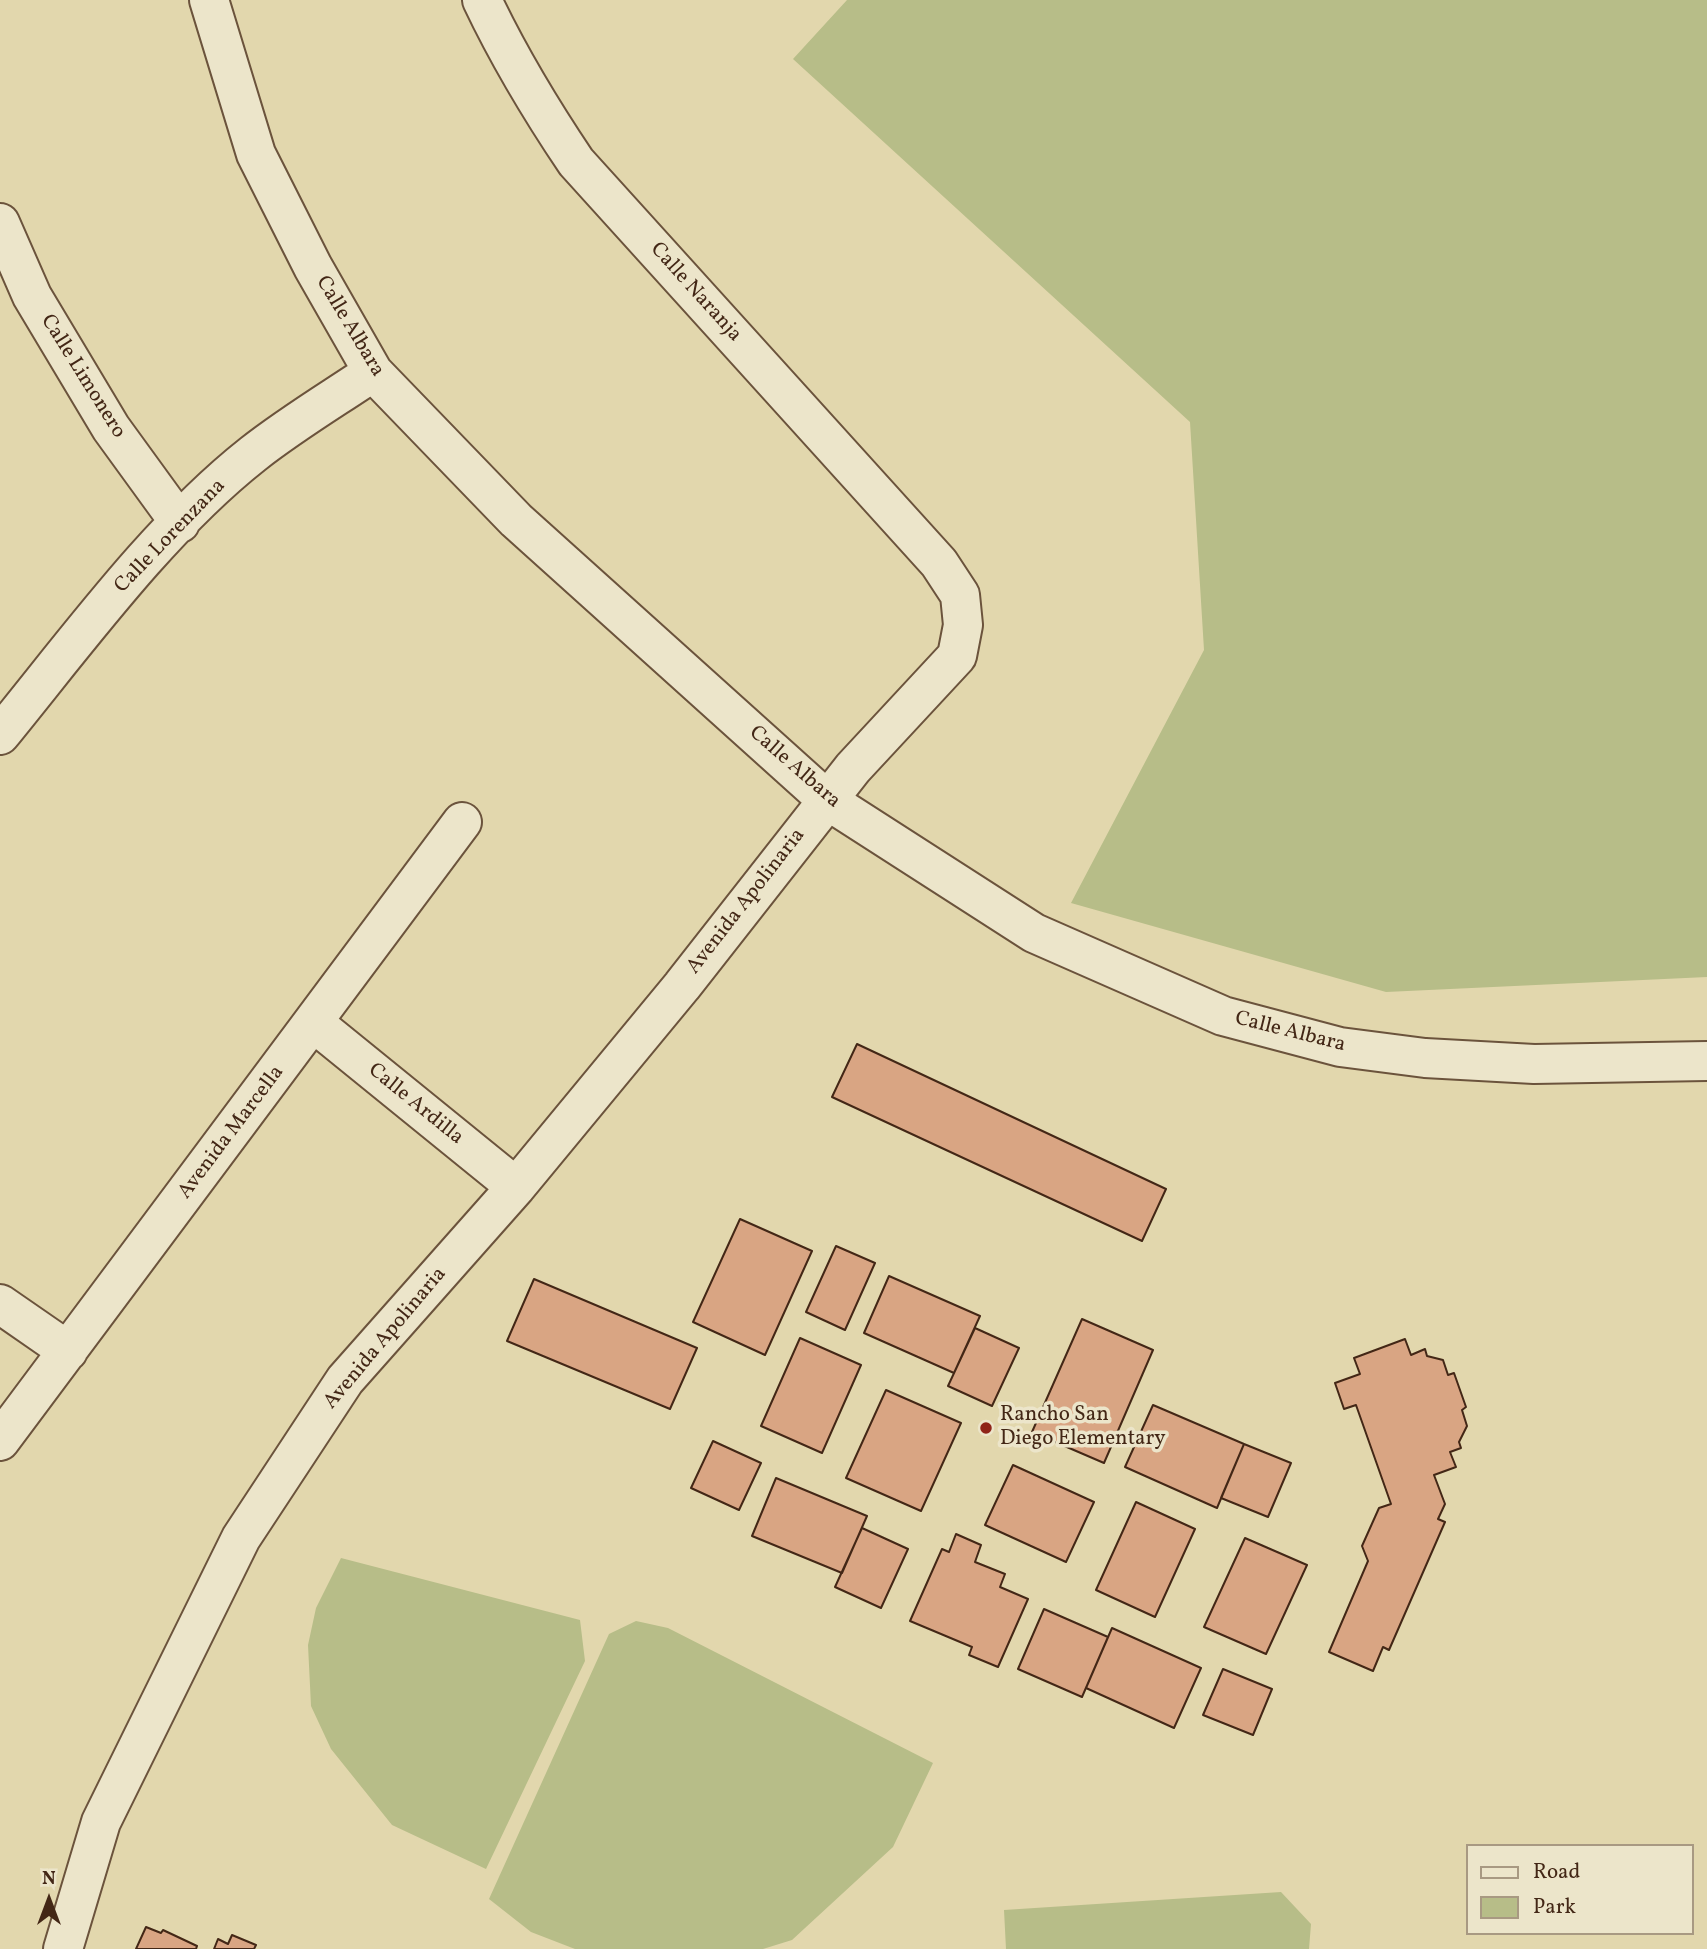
<!DOCTYPE html>
<style>
body{margin:0}
#map{position:relative;width:1707px;height:1949px;overflow:hidden;background:#e2d7ad;font-family:Vollkorn,serif}
canvas{display:block}
.legend{position:absolute;left:1466px;top:1844px;width:228px;height:91px;box-sizing:border-box;background:#ece5ca;border:2px solid #a89982;margin:0;padding:9px 12px;list-style:none;font-size:21px;color:#432716}
.legend li{display:flex;align-items:center;gap:14px;height:35px}
.legend b{width:35px;border:2px solid #a89982}
.north{position:absolute;left:14px;top:1865px;width:70px;height:70px;-webkit-text-stroke:5px #ece5ca;paint-order:stroke;rotate:0deg;font-size:19px;font-weight:700;line-height:28px;text-align:center;color:#432716}
.north::after{content:'';display:block;margin:auto;width:24px;height:32px;background:#432716;clip-path:polygon(50% 0,100% 100%,50% 72%,0 100%)}
</style>
<div id="map">
<canvas width="1707" height="1949"></canvas>
<ul class="legend">
<li><b style="height:9px;background:#ece5ca"></b>Road</li>
<li><b style="height:19px;background:#b7bd88"></b>Park</li>
</ul>
<div class="north">N</div>
</div>
<script>
const c = document.querySelector('canvas').getContext('2d');
c.lineJoin = 'round';
function fill(path, color) {
  c.fillStyle = color;
  c.fill(path, 'evenodd');
}
function stroke(path, color, width, dash) {
  c.strokeStyle = color;
  c.lineWidth = width;
  c.lineCap = dash ? 'butt' : 'round';
  c.setLineDash(dash || []);
  c.stroke(path);
}
function write(font, color, halo, rows, align = 'center') {
  c.font = font + ' Vollkorn,serif';
  c.lineWidth = 7;
  c.setLineDash([]);
  c.textBaseline = 'middle';
  c.strokeStyle = halo;
  c.fillStyle = color;
  for (const [text, x, y, turn = 0] of rows) {
    c.save();
    c.translate(x, y);
    c.rotate((+turn || 0) * Math.PI / 180);
    c.textAlign = isNaN(turn) ? turn : align;
    if (halo) c.strokeText(text, 0, 0);
    c.fillText(text, 0, 0);
    c.restore();
  }
}
fill(new Path2D(`
 M847 0H1707V977L1386 992 1071 903 1204 650 1190 422 793 59Z
 M341 1558 580 1620 585 1661 486 1869 392 1825 331 1749 311 1706 308 1645 316 1608Z
 M636 1621 668 1628 933 1763 893 1847 792 1940 763 1949H575L531 1932 489 1899 609 1634Z
 M1281 1892 1311 1924 1309 1949H1006L1004 1910Z`), '#b7bd88');
const building = new Path2D(`
 M857 1044 1166 1189 1142 1241 832 1097Z
 M740 1219 812 1251 765 1355 693 1322Z
 M836 1246 875 1263 845 1330 806 1312Z
 M889 1276 980 1316 954 1373 864 1333Z
 M534 1279 697 1348 670 1409 507 1341Z
 M1082 1319 1153 1350 1104 1463 1032 1432Z
 M975 1328 1019 1348 992 1406 948 1386Z
 M800 1338 861 1365 822 1453 761 1426Z
 M1405 1339 1411 1355 1425 1349 1427 1356 1443 1360 1448 1375 1454 1373 1466 1407 1462 1410 1467 1426 1459 1442 1461 1448 1450 1452 1456 1467 1434 1475 1445 1504 1438 1519 1445 1522 1389 1650 1383 1647 1373 1671 1329 1652 1368 1561 1362 1546 1379 1508 1391 1504 1356 1405 1344 1409 1335 1383 1360 1374 1354 1358Z
 M886 1390 961 1423 921 1511 846 1478Z
 M1153 1405 1244 1444 1217 1508 1125 1467Z
 M713 1441 761 1463 739 1510 691 1488Z
 M1244 1444 1291 1463 1268 1517 1221 1498Z
 M1013 1465 1094 1502 1066 1562 985 1525Z
 M776 1478 867 1516 842 1573 752 1536Z
 M1136 1502 1195 1529 1155 1617 1096 1590Z
 M862 1528 908 1549 881 1608 835 1587Z
 M956 1534 981 1545 975 1562 1005 1574 1000 1587 1028 1599 998 1667 969 1655 972 1647 910 1621 942 1549 949 1552Z
 M1245 1538 1307 1565 1266 1654 1204 1627Z
 M1044 1609 1108 1637 1082 1697 1018 1669Z
 M1112 1628 1201 1668 1174 1728 1086 1688Z
 M1223 1669 1272 1689 1253 1735 1203 1715Z
 M146 1927 161 1933 163 1930 197 1946 196 1949H136Z
 M232 1935 256 1945 254 1949H214L218 1939 228 1944Z`);
fill(building, '#d9a583');
stroke(building, '#432716', 2);
const minor = new Path2D(`
 M209 0 256 154 313 267 373 372 516 520 827 800 1034 933 1223 1016 1340 1047 1425 1058 1534 1064 1707 1061
 M0 223 32 296 111 428 180 523
 M0 735C76 642 159 528 253 454 291 424 333 399 373 372
 M314 1023 516 1187
 M0 1304 68 1351
 M0 1441 462 822
 M63 1949 101 1822 241 1538 345 1380 516 1187 682 986 853 768 957 656 963 625 960 595 939 563 576 162C541 110 509 57 482 0`);
stroke(minor, '#6b533c', 42);
stroke(minor, '#ece5ca', 38);
for (const [x, y, r, color] of [
 [986,1428,7,"#8f2418"]
]) {
  const dot = new Path2D();
  dot.arc(x, y, r, 0, 2 * Math.PI);
  c.fillStyle = color;
  c.fill(dot);
  stroke(dot, '#ece5ca', 2.5);
}
write('21px', '#432716', '#ece5ca', [
 ["Calle Naranja",695,293,48],
 ["Calle Albara",349,327,59],
 ["Calle Limonero",82,377,58],
 ["Calle Lorenzana",171,537,-46],
 ["Calle Albara",794,768,41],
 ["Avenida Apolinaria",747,902,-52],
 ["Calle Albara",1290,1033,14],
 ["Calle Ardilla",415,1105,39],
 ["Avenida Marcella",232,1133,-53],
 ["Avenida Apolinaria",386,1339,-50]
]);
write('21px', '#432716', '#ece5ca', [
 ["Rancho San",1000,1416],
 ["Diego Elementary",1000,1440]
], 'left');
</script>
